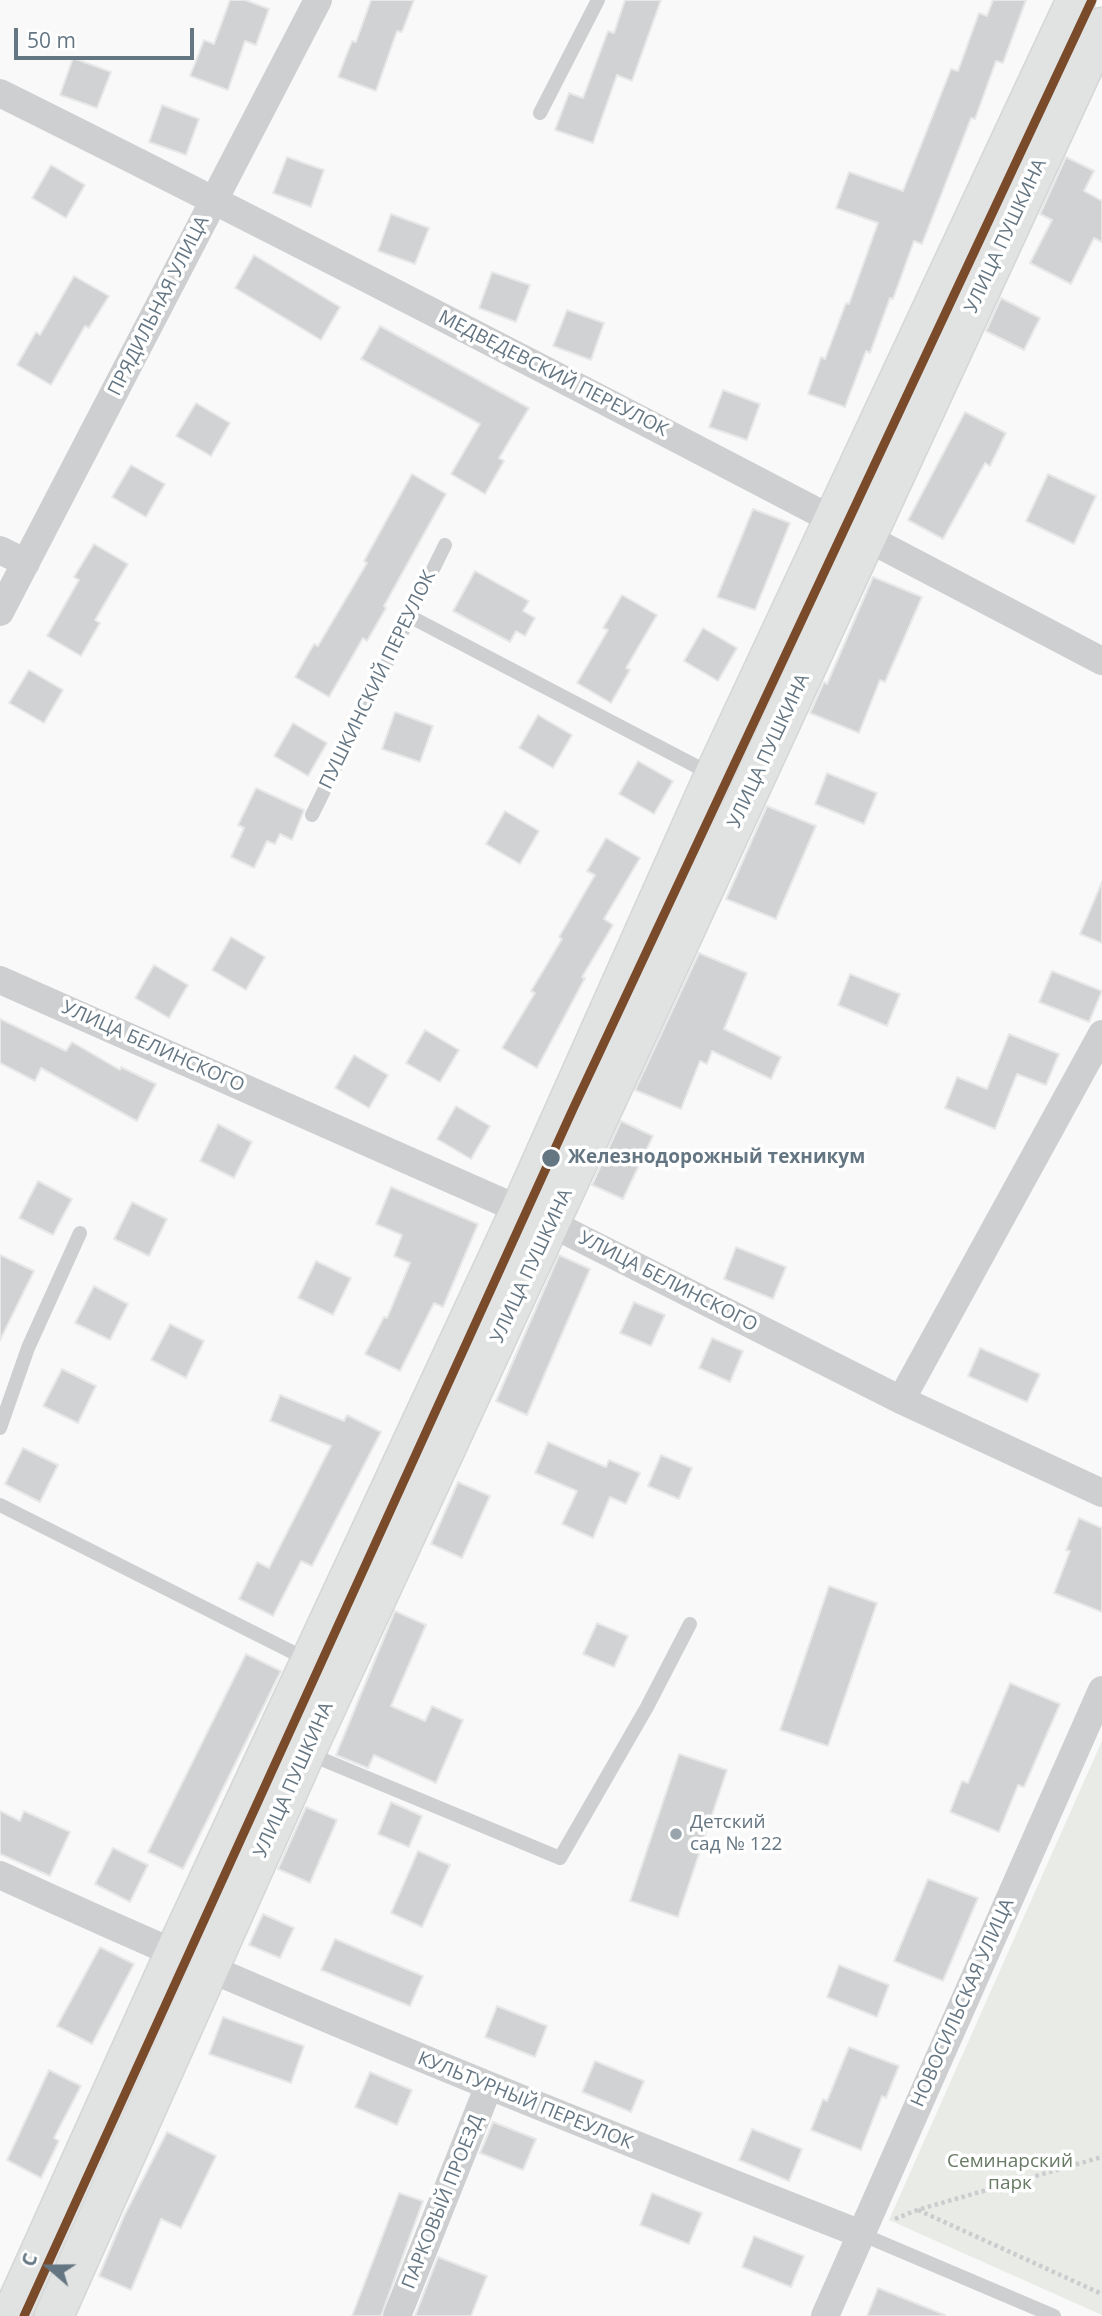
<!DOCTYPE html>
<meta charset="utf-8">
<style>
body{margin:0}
#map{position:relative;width:1102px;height:2316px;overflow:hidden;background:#f9f9f9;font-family:"Open Sans",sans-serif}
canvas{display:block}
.north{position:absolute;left:14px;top:2232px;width:70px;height:70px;-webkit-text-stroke:5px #fff;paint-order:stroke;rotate:290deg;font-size:19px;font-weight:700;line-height:28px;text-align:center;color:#657683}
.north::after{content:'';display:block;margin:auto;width:24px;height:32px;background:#657683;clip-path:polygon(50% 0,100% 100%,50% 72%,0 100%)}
.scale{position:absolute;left:14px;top:28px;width:180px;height:32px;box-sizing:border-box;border:4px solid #657683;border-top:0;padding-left:9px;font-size:21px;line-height:24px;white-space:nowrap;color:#657683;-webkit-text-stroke:5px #fff;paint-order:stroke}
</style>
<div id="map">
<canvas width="1102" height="2316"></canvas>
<div class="north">С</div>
<div class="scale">50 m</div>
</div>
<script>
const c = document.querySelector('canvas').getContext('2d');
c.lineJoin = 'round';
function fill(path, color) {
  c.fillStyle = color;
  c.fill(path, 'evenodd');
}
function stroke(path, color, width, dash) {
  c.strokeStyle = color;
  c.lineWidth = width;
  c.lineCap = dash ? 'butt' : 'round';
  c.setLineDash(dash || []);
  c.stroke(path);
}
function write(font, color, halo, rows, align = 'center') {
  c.font = font + ' "Open Sans",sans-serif';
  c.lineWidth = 7;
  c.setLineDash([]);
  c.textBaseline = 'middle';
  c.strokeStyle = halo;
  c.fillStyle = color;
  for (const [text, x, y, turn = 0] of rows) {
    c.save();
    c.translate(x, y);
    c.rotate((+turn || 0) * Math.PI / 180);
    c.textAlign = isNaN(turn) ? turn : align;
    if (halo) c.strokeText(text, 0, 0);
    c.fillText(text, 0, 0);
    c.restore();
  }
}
fill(new Path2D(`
 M1102 1741V2315L889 2220Z`), '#e8ebe6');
const building = new Path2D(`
 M230 0H245L269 9 256 45 245 41 228 90 190 76 204 40 214 44Z
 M371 0H414L402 32 397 31 376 91 338 77 352 41 356 42Z
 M625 0H661L632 81 617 75 593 143 555 130 569 93 583 98 608 31 614 33Z
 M993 0H1026L1003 63 996 61 975 119 971 118 922 244 914 241 893 299 890 298 870 353 866 351 845 407 808 394 821 357 825 359 846 303 849 304 878 223 836 208 849 172 903 191 951 69 958 71 979 13 987 16Z
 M73 58 111 72 97 108 60 95Z
 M162 105 199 119 186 155 149 142Z
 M287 157 324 170 311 207 273 193Z
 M1066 157 1094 171 1084 191 1102 201V242L1094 238 1071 284 1030 263 1052 220 1040 214Z
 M51 165 85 185 66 218 32 198Z
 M391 214 429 228 415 264 378 251Z
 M254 255 340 307 321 340 235 288Z
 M492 272 530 285 516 322 479 308Z
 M74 276 109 296 89 328 85 326 51 385 17 365 36 332 40 335Z
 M1001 298 1040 318 1024 350 986 331Z
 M567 310 604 323 591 360 553 346Z
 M380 326 529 408 499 458 504 461 485 494 451 474 480 424 361 359Z
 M723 390 760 404 747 440 709 427Z
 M196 403 230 423 211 456 176 436Z
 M965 412 1006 433 990 466 985 463 943 539 908 520Z
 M131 465 165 484 146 517 112 497Z
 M412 474 446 494 384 606 386 608 367 641 363 638 329 697 295 677 314 644 318 646 367 563 364 561Z
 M1048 474 1096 496 1074 544 1026 521Z
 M753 509 790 523 755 610 717 597Z
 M94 544 128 564 95 620 100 623 81 656 47 636 79 580 74 577Z
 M475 571 529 601 523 611 535 618 525 636 516 631 510 642 453 611Z
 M873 577 922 597 885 682 880 680 859 733 810 713 824 682 827 684Z
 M622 595 657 615 626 668 630 670 611 703 577 683 608 630 603 628Z
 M703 628 737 648 718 681 684 661Z
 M29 670 63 690 44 723 9 703Z
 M395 712 433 726 420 762 382 749Z
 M538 715 572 735 553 768 519 748Z
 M293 723 327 743 308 776 274 756Z
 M638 761 673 781 654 814 619 794Z
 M827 773 877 793 864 824 815 804Z
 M256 788 304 810 292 840 280 834 275 844 267 841 254 868 231 857 244 828 238 825Z
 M767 806 816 826 776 919 726 899Z
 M505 811 539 831 520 864 486 844Z
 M606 838 640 858 604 919 613 925 582 977 585 978 537 1068 502 1048 535 993 531 991 562 939 559 937 595 875 587 871Z
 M1102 882V943L1080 934Z
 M231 937 265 957 246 990 212 970Z
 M699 953 747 973 724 1029 781 1057 771 1079 712 1051 707 1064 700 1061 681 1109 635 1090Z
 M154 965 188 985 169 1018 135 998Z
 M1052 971 1102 991 1089 1022 1039 1002Z
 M850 974 900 994 887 1026 838 1005Z
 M0 1019 66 1051 72 1042 120 1070 121 1067 156 1084 137 1121 41 1068 35 1081 0 1063Z
 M425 1030 459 1050 440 1082 406 1063Z
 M1009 1034 1059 1054 1046 1085 1017 1074 995 1129 945 1108 957 1077 987 1089Z
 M354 1055 388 1075 369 1108 335 1088Z
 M456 1106 490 1126 471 1159 437 1139Z
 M621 1121 653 1136 623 1199 592 1185Z
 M218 1124 252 1142 234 1178 200 1161Z
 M38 1181 72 1199 53 1235 19 1218Z
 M391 1187 478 1224 443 1307 434 1303 400 1371 365 1354 384 1317 387 1318 410 1263 394 1256 402 1235 376 1224Z
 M132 1202 167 1219 149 1256 114 1239Z
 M736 1247 786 1267 773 1299 724 1279Z
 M0 1255 34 1271 0 1340Z
 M559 1255 590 1269 527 1415 496 1401Z
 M316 1261 351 1278 333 1315 298 1298Z
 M94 1286 128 1304 110 1340 75 1323Z
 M634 1302 665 1315 651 1346 620 1333Z
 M170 1324 204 1341 186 1378 151 1360Z
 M712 1338 743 1351 730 1382 699 1368Z
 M980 1348 1040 1374 1027 1402 968 1376Z
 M62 1369 96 1386 78 1423 43 1406Z
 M280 1395 344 1421 347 1415 381 1432 312 1566 301 1561 273 1616 239 1599 257 1562 269 1568 331 1446 270 1421Z
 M548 1442 606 1467 609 1460 640 1473 626 1504 610 1497 593 1538 562 1524 577 1491 535 1473Z
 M23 1448 58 1465 40 1502 5 1484Z
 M661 1455 692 1468 679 1499 648 1486Z
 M458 1482 490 1496 462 1558 431 1544Z
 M1079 1518 1102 1528V1612L1054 1593 1070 1551 1066 1550Z
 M829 1586 877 1603 828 1746 780 1730Z
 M395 1611 426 1625 391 1706 425 1721 432 1706 463 1720 436 1783 374 1755 368 1768 336 1755Z
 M597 1623 628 1636 614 1667 583 1654Z
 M246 1654 281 1671 183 1869 148 1852Z
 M1010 1683 1060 1704 1024 1787 1018 1785 999 1832 950 1812 962 1781 968 1783Z
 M679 1754 727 1770 678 1917 630 1901Z
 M391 1802 422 1816 409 1847 378 1834Z
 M306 1807 337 1820 310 1883 278 1869Z
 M0 1811 20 1821 24 1811 70 1832 50 1876 0 1854Z
 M113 1848 148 1865 130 1902 95 1884Z
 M418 1851 450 1865 422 1927 391 1913Z
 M928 1879 978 1898 943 1981 894 1961Z
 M263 1914 294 1928 280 1958 249 1945Z
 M335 1939 423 1976 410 2006 321 1970Z
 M100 1947 134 1964 92 2044 57 2026Z
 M839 1965 889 1985 877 2017 827 1997Z
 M497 2006 547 2026 535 2057 485 2037Z
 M223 2017 304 2046 291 2083 209 2054Z
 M849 2047 899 2066 886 2098 882 2096 861 2150 811 2130 823 2099 827 2101Z
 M595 2061 644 2081 631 2112 582 2092Z
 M49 2070 81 2086 54 2138 59 2141 41 2178 7 2160Z
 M370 2072 412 2090 397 2125 355 2107Z
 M493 2122 536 2139 523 2170 480 2153Z
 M752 2129 802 2149 789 2181 739 2160Z
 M167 2132 216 2156 181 2228 161 2219 131 2290 99 2276 124 2216Z
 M399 2193 423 2201 381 2316H352Z
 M652 2193 702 2213 689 2244 640 2225Z
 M754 2236 804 2256 791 2287 742 2267Z
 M438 2257 487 2276 471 2316H415Z
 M878 2288 945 2315V2316H867Z`);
fill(building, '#d0d2d3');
stroke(building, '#e8e8e8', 2);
const secondary = new Path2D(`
 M11 2316 174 1954 520 1210 714 775 1076 0
 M54 2316 306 1752 1102 27`);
stroke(secondary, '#d5d6d7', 41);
stroke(new Path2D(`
 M918 2210 1102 2294
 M895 2219 917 2210 1102 2157`), '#cbcccd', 4.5, [3.5, 3.5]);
stroke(new Path2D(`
 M540 113 598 0
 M409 616 713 775
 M312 815 445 545
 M0 1428 28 1348 80 1233
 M0 1505 308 1660
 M307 1753 560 1858 647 1707 690 1624
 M861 2234 1054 2316`), '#cecfd0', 14);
stroke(new Path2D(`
 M0 93C370 277 736 469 1102 661
 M0 550 26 563
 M0 612 318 0
 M0 980 552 1224 901 1400 1102 1493
 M901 1400 1102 1034
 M0 1875C283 2005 571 2120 861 2234
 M397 2316 488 2088
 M825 2316 1102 1690`), '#cecfd0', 28);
stroke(secondary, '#e1e2e2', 38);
stroke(new Path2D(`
 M24 2316 573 1109 1092 0`), '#7a4b2a', 9);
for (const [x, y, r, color] of [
 [551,1158,10,"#657683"],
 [676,1834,7,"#99a4ac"]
]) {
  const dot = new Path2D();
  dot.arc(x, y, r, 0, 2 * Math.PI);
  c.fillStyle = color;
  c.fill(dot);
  stroke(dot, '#fff', 2.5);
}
write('19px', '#657683', '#fff', [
 ["УЛИЦА ПУШКИНА",1006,236,-65],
 ["ПРЯДИЛЬНАЯ УЛИЦА",159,306,-63],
 ["МЕДВЕДЕВСКИЙ ПЕРЕУЛОК",553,374,27],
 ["ПУШКИНСКИЙ ПЕРЕУЛОК",378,680,-64],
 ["УЛИЦА ПУШКИНА",769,751,-65],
 ["УЛИЦА БЕЛИНСКОГО",153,1047,24],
 ["УЛИЦА ПУШКИНА",532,1266,-65],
 ["УЛИЦА БЕЛИНСКОГО",668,1282,27],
 ["УЛИЦА ПУШКИНА",294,1780,-66],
 ["НОВОСИЛЬСКАЯ УЛИЦА",963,2003,-66],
 ["КУЛЬТУРНЫЙ ПЕРЕУЛОК",525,2101,22],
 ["ПАРКОВЫЙ ПРОЕЗД",443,2202,-68]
]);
write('bold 19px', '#657683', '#fff', [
 ["Железнодорожный техникум",568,1158]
], 'left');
write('19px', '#657683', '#fff', [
 ["Детский",690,1823],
 ["сад № 122",690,1845]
], 'left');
write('19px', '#687a64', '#fff', [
 ["Семинарский",1010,2162],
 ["парк",1010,2184]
]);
</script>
